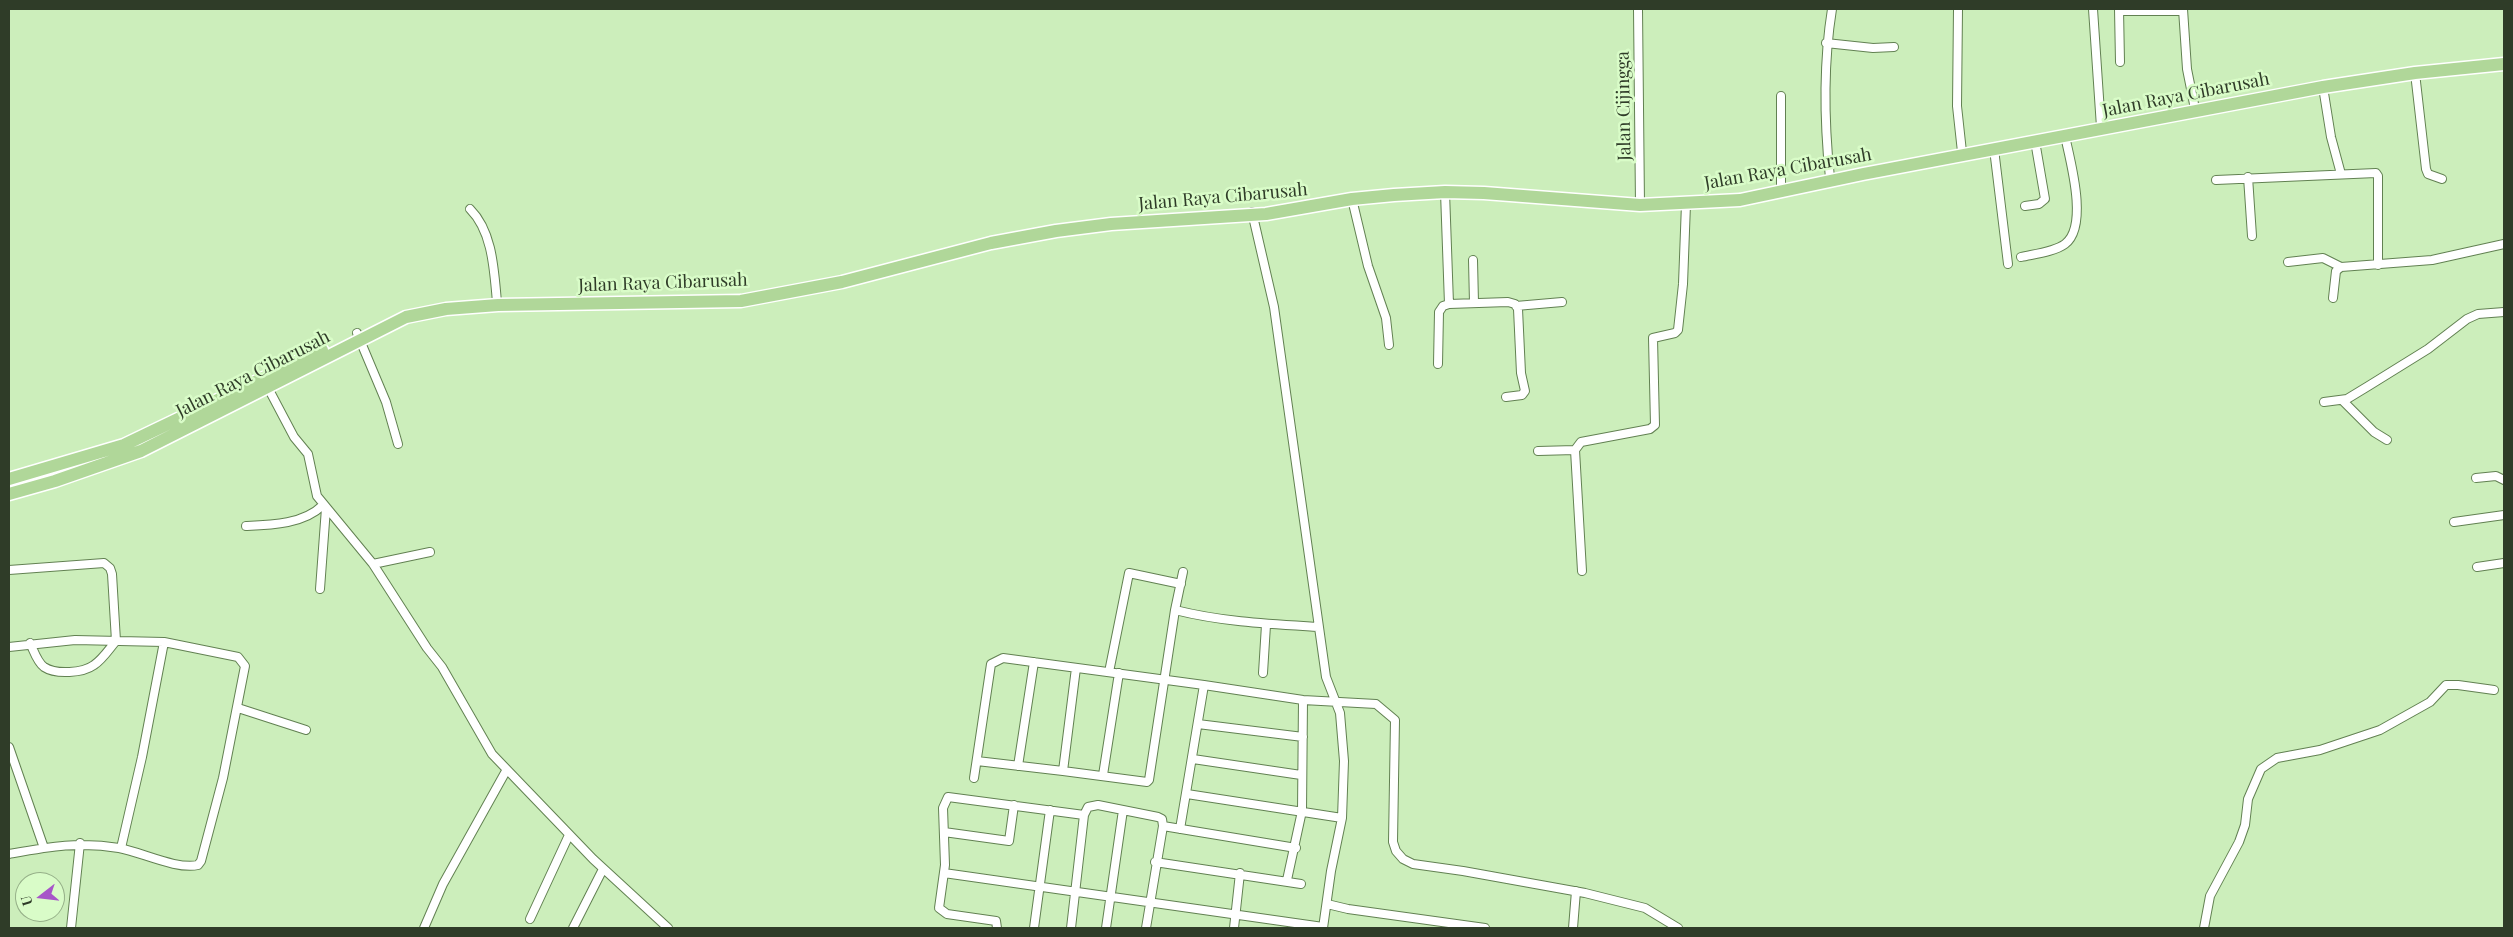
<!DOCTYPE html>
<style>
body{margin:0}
#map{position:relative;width:2513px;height:937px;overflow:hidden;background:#ceb;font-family:"Playfair Display",serif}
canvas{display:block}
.frame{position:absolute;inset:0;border:10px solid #2f3c28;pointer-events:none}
.north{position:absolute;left:15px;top:872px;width:50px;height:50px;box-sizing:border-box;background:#d9fcc8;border:1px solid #95af88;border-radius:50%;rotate:254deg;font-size:14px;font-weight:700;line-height:20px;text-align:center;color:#2f3c28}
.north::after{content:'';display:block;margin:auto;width:18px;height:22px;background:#a757c8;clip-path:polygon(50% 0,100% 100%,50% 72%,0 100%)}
</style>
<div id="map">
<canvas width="2513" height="937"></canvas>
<div class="frame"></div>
<div class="north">U</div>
</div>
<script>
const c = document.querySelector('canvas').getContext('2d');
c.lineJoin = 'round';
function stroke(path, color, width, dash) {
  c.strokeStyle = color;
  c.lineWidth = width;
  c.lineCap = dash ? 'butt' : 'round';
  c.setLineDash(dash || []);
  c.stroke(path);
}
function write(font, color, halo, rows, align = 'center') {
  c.font = font + ' "Playfair Display",serif';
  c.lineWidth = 5;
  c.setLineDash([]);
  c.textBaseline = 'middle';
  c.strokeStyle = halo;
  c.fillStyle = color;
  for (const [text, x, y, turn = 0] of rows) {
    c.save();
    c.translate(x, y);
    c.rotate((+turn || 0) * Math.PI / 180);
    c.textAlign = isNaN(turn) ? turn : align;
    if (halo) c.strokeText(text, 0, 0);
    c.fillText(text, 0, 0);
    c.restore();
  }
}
const minor = new Path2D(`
 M1638 9 1640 205
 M1958 9 1957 106 1962 152
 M2093 9 2101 127
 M2119 9 2120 62
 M2183 9 2187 69 2195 109
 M2119 11H2183
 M1826 43 1873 48 1894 47
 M2415 73 2426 169 2428 174 2442 179
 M2323 87 2331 137 2341 174
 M1781 96V188
 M1994 149 2008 264
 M2248 177 2252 236
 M1830 178C1824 121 1823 65 1832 9
 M2216 180 2376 173 2378 176V265
 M1445 192 1449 304 1508 302 1515 304 1518 309 1521 373 1525 391 1522 395 1506 397
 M1352 199 1368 266 1386 318 1389 345
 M2025 206 2039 204 2045 199 2035 141
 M470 209C493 232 494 271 497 302
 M1252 212 1274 307 1326 677 1340 713 1344 761 1342 818 1331 871 1323 928
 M2021 257C2034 254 2054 252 2065 244 2089 226 2070 160 2065 136
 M1473 260 1474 303
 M2288 262 2323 258 2341 267
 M2333 298 2336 271 2341 267 2432 260 2504 244
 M1516 306 1562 302
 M357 333 386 402 398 444
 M1438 364 1439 312 1443 306 1449 304
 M266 384 294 437 308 454 317 496 373 564 427 648 442 667 492 754 593 859 668 928
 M2342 400 2374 432 2387 440
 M2324 402 2347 399 2370 385 2428 349 2467 319 2478 314 2504 312
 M1538 451 1575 450
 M2476 478 2496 476 2504 480
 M2454 522 2504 515
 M246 526C272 525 304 524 323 505
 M373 564 430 552
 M2477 567 2504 563
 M9 570 104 563 110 568 112 574 116 641C109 649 103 659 94 665 83 673 56 675 44 667 37 662 34 651 30 643
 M1582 571 1575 450 1581 442 1650 429 1655 425 1653 338 1675 333 1678 330 1683 284 1686 204
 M320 589 326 508
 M1175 610C1223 622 1269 624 1318 627
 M9 647 75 640 164 642 238 657 245 666 223 778 201 861 198 865C177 870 141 852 119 848 79 841 48 847 9 854
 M1109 672 1129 573 1181 584
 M1263 673 1266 625
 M238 708 306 730
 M1198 724 1303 737
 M9 747 44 848
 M1193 759 1301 775
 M977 761 1063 771 1076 668
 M1018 766 1034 662
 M1063 771 1147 782 1149 780 1175 610 1183 572
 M1103 775 1119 673
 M974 778 991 664 1003 658 1204 685
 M1187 794 1342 818
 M1163 826 1296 848
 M1180 829 1204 685 1303 700 1376 704 1395 720 1393 842 1396 851 1403 859 1413 864 1463 871 1585 893 1645 908 1678 928
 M944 832 1009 841 1014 805
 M121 848 142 757 164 642
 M1155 862 1301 884
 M944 873 1323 927
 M1287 880 1302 811 1303 700
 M1327 904 1348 909 1485 928
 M530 919 569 835
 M71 928 80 843
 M424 928 443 884 506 771
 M573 928 603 869
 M997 928 996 921 947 914 939 908 945 865 943 808 948 797 1084 815 1088 807 1098 805 1158 817 1162 819 1163 826 1146 928
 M1034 928 1050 810
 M1071 928 1084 815
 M1106 928 1123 810
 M1234 928 1240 873
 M1573 928 1576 891
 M2204 928 2210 896 2239 842 2245 825 2248 799 2261 769 2277 758 2320 750 2380 730 2430 702 2446 685H2458L2494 690`);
const primary = new Path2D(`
 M9 479 124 445 322 350
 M9 494 55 481 141 451 406 317 446 309 498 305 741 301 842 282 991 243 1056 231 1111 224 1266 214 1352 199 1394 195 1445 192 1484 193 1640 205 1740 200 1863 174 2323 87 2415 73 2504 64`);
stroke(minor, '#628152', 10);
stroke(primary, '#fff', 15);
stroke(minor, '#fff', 8);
stroke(primary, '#b0d799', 12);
write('18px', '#2f3c28', '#d9fcc8', [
 ["Jalan Raya Cibarusah",2186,95,-11],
 ["Jalan Cijingga",1624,106,-91],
 ["Jalan Raya Cibarusah",1788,169,-10],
 ["Jalan Raya Cibarusah",1223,197,-5],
 ["Jalan Raya Cibarusah",663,283,-2],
 ["Jalan Raya Cibarusah",253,374,-27]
]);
</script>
